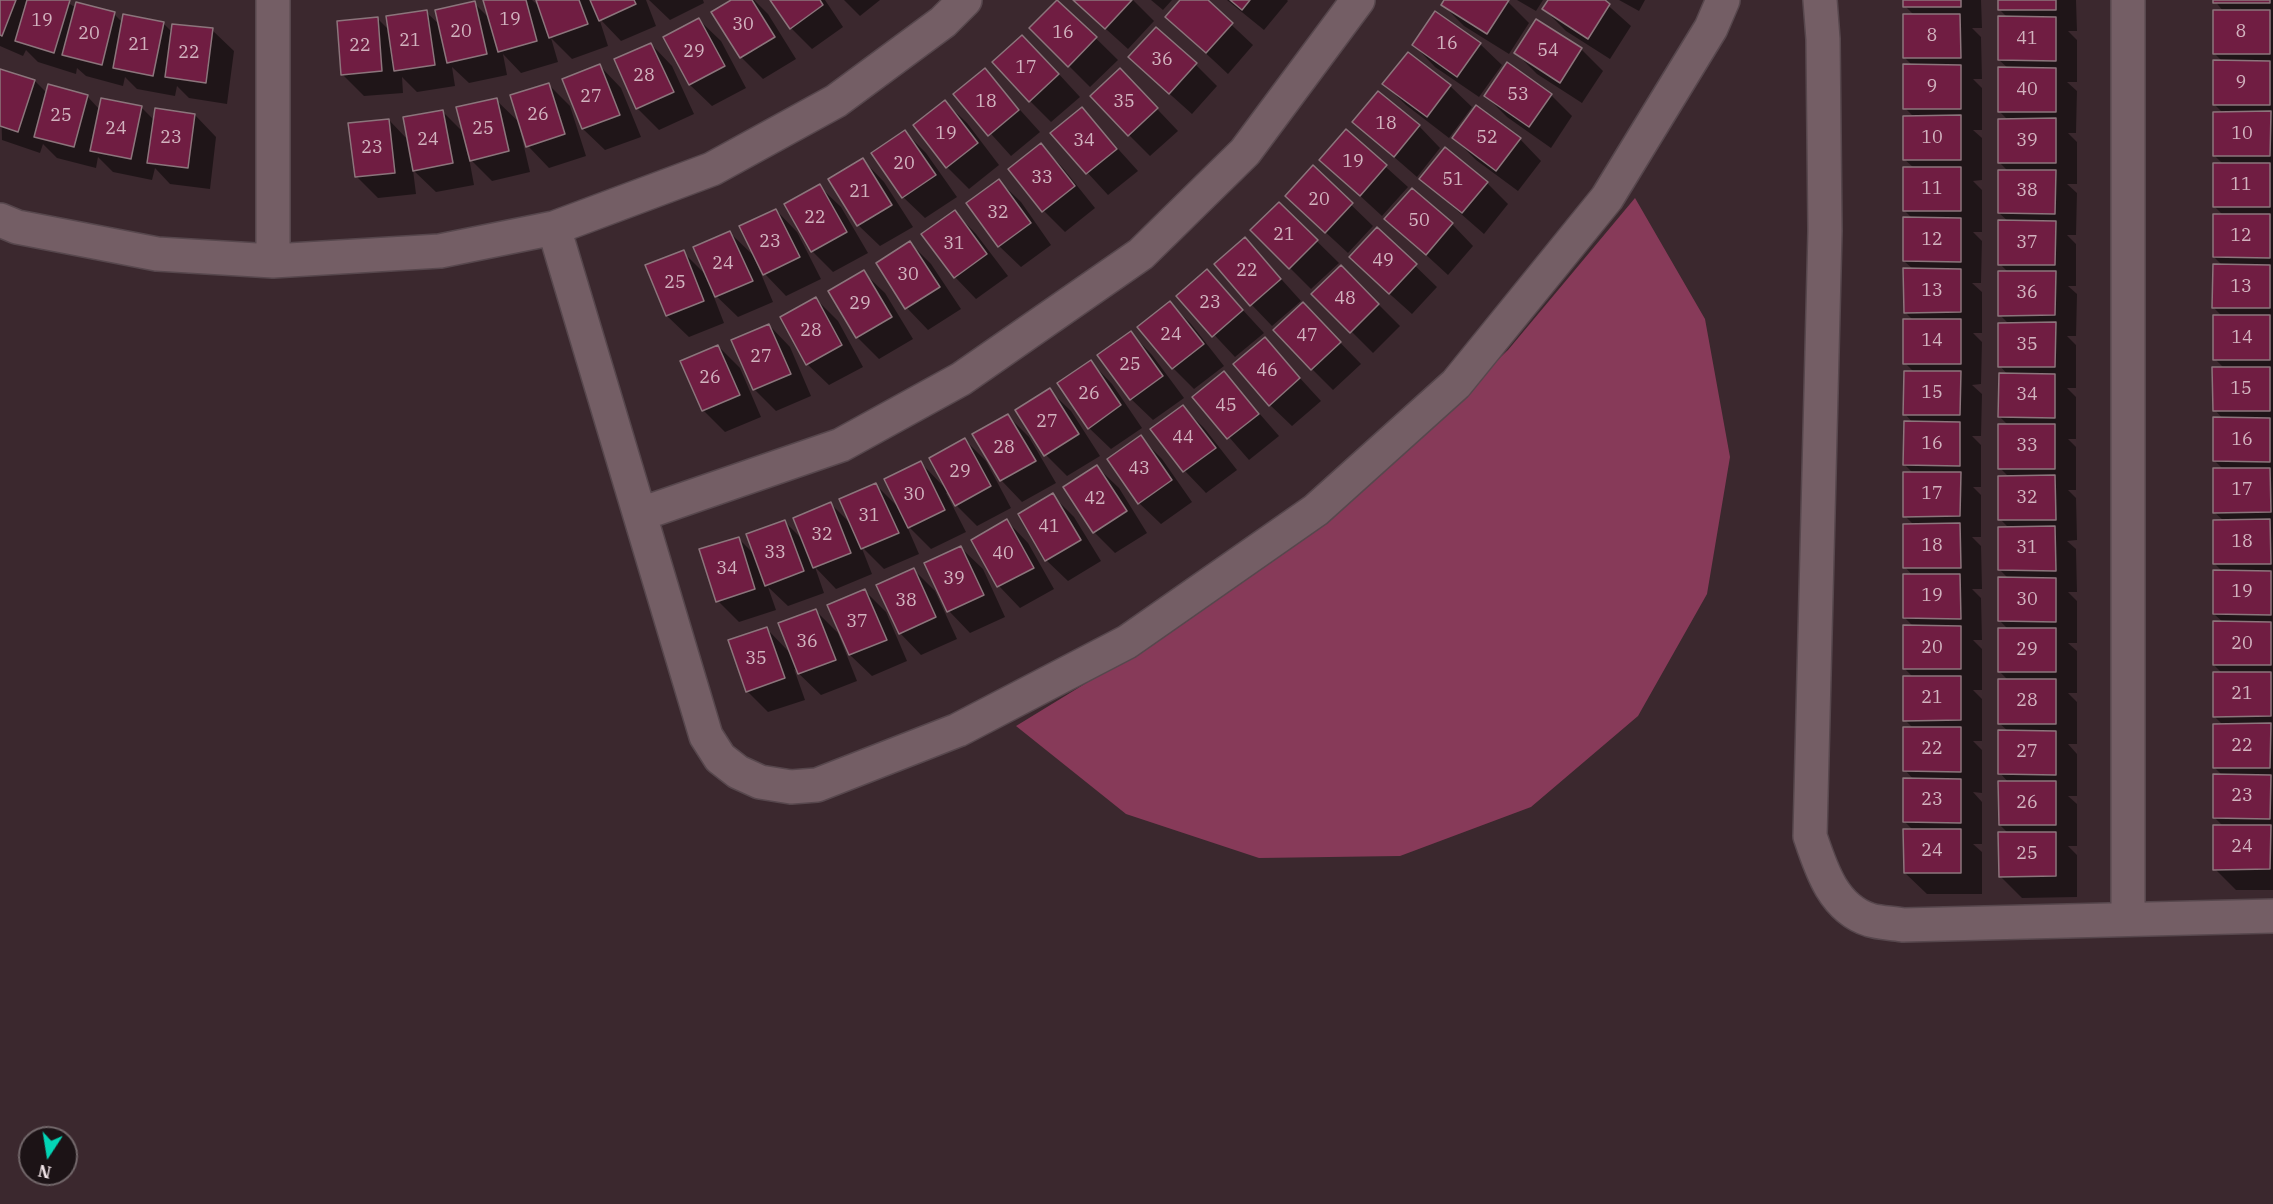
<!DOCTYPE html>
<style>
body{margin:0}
#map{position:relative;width:2273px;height:1204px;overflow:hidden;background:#3b282e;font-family:"IBM Plex Serif",serif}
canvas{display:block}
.north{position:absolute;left:18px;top:1126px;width:60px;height:60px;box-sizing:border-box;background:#1c1316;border:2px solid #72676a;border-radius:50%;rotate:192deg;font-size:16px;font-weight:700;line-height:24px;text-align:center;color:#f2e5e9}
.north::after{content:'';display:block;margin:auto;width:21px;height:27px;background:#03d5b6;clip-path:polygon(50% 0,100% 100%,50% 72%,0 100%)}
</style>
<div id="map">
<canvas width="2273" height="1204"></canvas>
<div class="north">N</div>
</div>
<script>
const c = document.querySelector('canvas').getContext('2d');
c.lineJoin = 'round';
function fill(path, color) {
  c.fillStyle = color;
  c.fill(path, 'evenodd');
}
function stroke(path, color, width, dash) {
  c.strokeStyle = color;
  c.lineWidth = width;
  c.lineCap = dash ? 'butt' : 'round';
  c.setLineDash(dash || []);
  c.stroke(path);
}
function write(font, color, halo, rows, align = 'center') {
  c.font = font + ' "IBM Plex Serif",serif';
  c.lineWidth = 5;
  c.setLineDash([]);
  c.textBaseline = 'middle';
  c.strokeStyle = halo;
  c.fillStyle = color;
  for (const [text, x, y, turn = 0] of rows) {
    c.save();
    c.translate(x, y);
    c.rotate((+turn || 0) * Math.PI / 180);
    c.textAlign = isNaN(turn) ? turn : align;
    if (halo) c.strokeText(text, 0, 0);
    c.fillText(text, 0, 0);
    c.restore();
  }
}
fill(new Path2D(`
 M1635 198 1705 319 1730 457 1707 594 1638 716 1531 807 1400 856 1259 858 1126 814 1016 726 1186 622 1361 491 1508 350Z`), '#873a59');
fill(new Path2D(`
 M0 0H64L76 8 114 14 123 23H163L173 33 212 30 234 51 227 104 189 98 177 86 175 96 137 89 125 77 123 86 86 76 77 68 76 74 38 62 26 50 23 56 0 46Z
 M485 0H532L540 7 537 0H646L656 26 621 41 599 18 608 46 572 59 551 38 558 62 521 73 503 54 507 75 469 83 452 67 455 86 417 92 402 77 403 93 364 96 343 75 378 19 390 31 426 12 440 25 474 3 490 19Z
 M649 0H703L704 3 670 20Z
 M734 0H754L768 14 796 59 763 79 741 57 713 12Z
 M771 0H825L843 27 812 49 791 28Z
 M844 0H880L860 16Z
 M1074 0H1133L1154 21 1128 49Z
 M1151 0H1172L1163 10Z
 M1182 0H1205L1253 45 1228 74 1167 17Z
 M1227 0H1287L1288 1 1264 30Z
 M1446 0H1506L1529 23 1509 54 1464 26 1443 5Z
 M1517 0H1543L1536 11Z
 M1550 0H1602L1631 26 1610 59 1566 31 1544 9Z
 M1619 0H1645L1639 11Z
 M1905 0H1981L1982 28H1972L1981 37 1982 79H1973L1982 88V130H1973L1982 138V180L1973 181 1982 190V232H1973L1982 241 1981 283H1972L1982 292V333H1973L1982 342 1981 384 1972 385 1982 394 1981 436H1972L1981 445V487H1973L1981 495V537H1972L1981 546 1982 589H1972L1981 598 1982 640H1973L1982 649V690H1973L1982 699V741H1973L1982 750V793L1973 792 1982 802V844H1973L1982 852V894H1927L1905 873 1914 831 1905 822 1914 780 1905 770 1913 728 1905 720 1914 678 1905 669 1914 627 1905 618 1913 576 1905 567 1914 525 1905 516 1914 474 1905 465 1913 423 1905 414 1914 372 1905 363 1914 321 1905 312 1914 270 1904 261 1913 219 1904 210 1914 168 1904 159 1914 117 1905 108 1913 66 1904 57 1914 15 1905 6Z
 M1999 0H2076L2077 31H2068L2077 40V82H2067L2077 91 2076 133H2068L2077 142V184H2067L2077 193 2076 235H2067L2076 244V286H2068L2077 294 2076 336H2067L2076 345V388H2067L2076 397V439H2068L2076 447V490H2068L2076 498 2077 540 2067 541 2076 549 2077 592H2068L2077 601V643H2068L2077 651V693H2068L2077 702V744H2068L2077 754V796H2068L2077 804V846H2068L2077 855V897L2022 898 2000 876 2009 834 2000 825 2009 783 2000 773 2008 731 1999 723 2009 681 2000 672 2009 630 2000 621 2009 579 2000 570 2009 528 2000 519 2009 477 2000 468 2009 426 2000 417 2008 375 2000 366 2009 324 2000 315 2009 273 2000 264 2009 222 1999 213 2008 171 1999 162 2008 120 1999 111 2009 69 1999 60 2008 18 1999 9Z
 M2214 0H2273V890H2236L2215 869 2224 827 2215 818 2223 776 2214 767 2223 725 2214 716 2223 674 2214 665 2224 623 2214 614 2223 572 2214 563 2224 521 2214 512 2224 470 2215 461 2223 419 2215 410 2224 368 2215 359 2223 317 2214 308 2223 266 2214 257 2223 215 2214 206 2223 164 2214 155 2223 113 2214 104 2223 62 2214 53 2223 11Z
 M1058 1 1118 60 1090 87 1031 28Z
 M699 20 721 41 746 88 712 106 690 85 665 38Z
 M1536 21 1581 49 1603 71 1582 103 1537 74 1516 53Z
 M651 44 672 66 694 114 659 130 637 108Z
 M1480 44 1502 65 1479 97 1435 67 1414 45Z
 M1408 54 1450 86 1472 107 1449 138 1406 105 1384 84Z
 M1044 58 1080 97 1051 122 1030 101Z
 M1195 64 1217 86 1192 114 1152 78Z
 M600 66 621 88 641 137 605 150 583 129Z
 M984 70 1040 132 1011 156 955 94Z
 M0 71 35 81 47 93 87 96 100 110 141 107 155 121 195 115 216 137 210 189 170 184 155 168 152 180 113 172 98 157 96 168 57 158 43 144 40 153 2 140Z
 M549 85 570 106 586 156 549 168 528 146 522 129 520 130 530 172 492 181 469 158 474 185 436 192 413 170 416 194 378 198 357 177 389 120 408 140 443 112 464 133 496 100 521 124Z
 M1141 92 1178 131 1150 156 1129 135Z
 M1551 95 1572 116 1551 148 1507 117 1486 96Z
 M945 102 967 123 999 165 969 189 947 167 915 125Z
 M1082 109 1138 171 1108 195 1052 134Z
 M1354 122 1419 126 1440 148 1417 177Z
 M1346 131 1408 187 1382 216 1321 160Z
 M905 132 926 153 957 197 925 218 903 197Z
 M1454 138 1520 139 1541 161 1518 191 1476 160Z
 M1041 145 1062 167 1095 208 1065 232 1044 211 1011 169Z
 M863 160 884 182 913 227 880 246 858 225Z
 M1313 168 1373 226 1348 253 1309 217Z
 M1421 179 1487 183 1508 204 1484 234Z
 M999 181 1021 202 1051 245 1021 267 999 246Z
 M819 186 841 207 868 253 833 272 812 251Z
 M1279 204 1339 263 1311 289 1252 230Z
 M776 210 797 232 821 279 786 296 765 274Z
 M955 212 976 234 1008 276 976 299 955 277Z
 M1387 219 1452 224 1473 246 1448 275Z
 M1377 229 1437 287 1412 314 1372 278Z
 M730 233 753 255 773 302 738 317 712 292 724 323 689 337 667 316 647 266 683 252 707 276Z
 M1245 239 1301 301 1272 326 1251 304Z
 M910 243 931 264 961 309 928 330 907 308 878 264Z
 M1341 267 1400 326 1373 353 1314 294Z
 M1207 271 1264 333 1235 357 1178 296Z
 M863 272 885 293 913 339 879 359 857 337 830 292Z
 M816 299 838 321 863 367 829 385 807 364Z
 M1170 303 1191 324 1224 366 1194 389 1173 368Z
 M769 325 790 347 811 396 776 411 754 389Z
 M1324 326 1361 364 1333 390 1312 369Z
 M1131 333 1152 355 1184 398 1153 420 1131 399Z
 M1264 339 1321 401 1292 426 1270 405Z
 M718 346 740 368 761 417 725 432 703 410Z
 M1091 362 1112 384 1142 428 1111 449 1089 428Z
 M1224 373 1279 436 1249 460 1195 398Z
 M1049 390 1071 411 1100 456 1067 476 1046 455Z
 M1183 407 1204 428 1237 470 1206 493 1185 471 1152 429Z
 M1008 416 1029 437 1056 483 1022 502 1001 480Z
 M1140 437 1162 459 1192 502 1161 524 1139 503Z
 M965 440 986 461 1011 508 977 526 956 505 949 492 946 493 966 532 931 549 906 524 919 554 884 569 861 546 872 574 836 589 815 567 824 593 788 606 768 587 776 610 739 622 718 601 738 538 756 556 785 522 804 541 831 504 852 525 876 485 899 508 921 463 946 489Z
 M1097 467 1119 488 1147 533 1115 553 1094 532Z
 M1052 495 1074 517 1101 561 1068 581 1046 560Z
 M1007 521 1028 543 1054 589 1020 608 999 586Z
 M961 548 983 569 1005 617 970 633 949 611Z
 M913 569 935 591 957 639 921 655 900 633Z
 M865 591 886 612 907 661 872 676 850 655 829 606Z
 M816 611 838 633 857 681 821 695 794 669 805 700 768 712 747 691 767 629 791 654Z`), '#0007');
const building = new Path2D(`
 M0 0H16L2 36 0 35Z
 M27 0H70L54 53 15 41Z
 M483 0H526L537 41 498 52Z
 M536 0H579L588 24 549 38Z
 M590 0H634L636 4 599 21Z
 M731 0H752L775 37 740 58 711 12Z
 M770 0H820L823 5 790 29Z
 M1057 0 1097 37 1068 67 1029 28Z
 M1073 0H1132L1105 29Z
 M1180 0H1208L1233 23 1206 53 1165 17Z
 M1230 0H1250L1242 10Z
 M1444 0H1509L1487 34 1441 5Z
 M1548 0H1605L1610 4 1588 39 1542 9Z
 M1903 0H1961V7H1903Z
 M1998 0H2056V10H1998Z
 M2213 0H2270V3H2213Z
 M475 1 487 54 447 63 435 10Z
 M76 2 115 12 102 65 62 55Z
 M427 10 435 65 394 71 386 16Z
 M2213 10H2270V54H2213Z
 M1435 11 1481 43 1457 77 1412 45Z
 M123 14 164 22 153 76 113 68Z
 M1903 14H1960L1961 58H1903Z
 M1998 16 2056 17V61L1998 60Z
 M378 17 382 71 341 75 337 21Z
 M699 18 725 66 689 85 663 37Z
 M1536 19 1582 48 1560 83 1514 53Z
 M172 24 213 28 206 83 165 77Z
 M1156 27 1197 63 1169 94 1128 57Z
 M1022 35 1059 74 1029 102 992 62Z
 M651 43 674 92 636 109 614 59Z
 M1408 52 1451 85 1427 117 1382 84Z
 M2213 60 2270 61V105H2213Z
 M1507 62 1552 94 1529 127 1484 96Z
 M600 64 620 115 582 129 562 79Z
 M1903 64 1961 65V109H1903Z
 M1998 67 2056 68V112H1998Z
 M985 68 1019 110 988 136 953 94Z
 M1120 68 1158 108 1128 136 1090 96Z
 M0 69 35 80 18 132 0 126Z
 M549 83 565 134 526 147 510 95Z
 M48 84 88 95 74 147 34 137Z
 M1378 91 1420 125 1394 157 1352 122Z
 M101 98 142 106 131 159 90 151Z
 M497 98 509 151 470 161 456 107Z
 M945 100 978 143 946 168 913 125Z
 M1476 105 1521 138 1496 171 1452 138Z
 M1082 107 1117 149 1086 174 1050 133Z
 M155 108 195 114 188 168 147 163Z
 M443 110 453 163 413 171 403 117Z
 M2271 111 2270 156H2213V112Z
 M1961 115V160H1903V116Z
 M2056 118V163H1998V119Z
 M389 119 395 173 355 177 348 123Z
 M1346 129 1387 165 1360 196 1319 160Z
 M905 130 936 175 902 198 871 153Z
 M1041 143 1075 186 1042 212 1008 169Z
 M1445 147 1488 182 1462 213 1419 179Z
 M863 158 892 205 857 226 828 179Z
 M2213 163H2270V207H2213Z
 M1313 165 1353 203 1325 233 1285 196Z
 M1903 167H1961V211H1903Z
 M1998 170H2056L2055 214 1998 213Z
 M999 179 1031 223 998 247 966 203Z
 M820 184 847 232 811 252 784 204Z
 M1412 188 1453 223 1426 255 1384 219Z
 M1279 202 1318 240 1289 269 1250 230Z
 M776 209 800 257 763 275 739 226Z
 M955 210 987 254 954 278 921 234Z
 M2213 214H2270V258L2213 257Z
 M1903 217 1961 218V262L1903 261Z
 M1998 220 2056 221 2055 265H1998Z
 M1377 227 1417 264 1389 294 1349 257Z
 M730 231 753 281 715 297 693 247Z
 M1245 237 1281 279 1250 306 1214 264Z
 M910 241 940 287 905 309 876 263Z
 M684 250 704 301 666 316 645 265Z
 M2213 264 2270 265V308H2212Z
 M1341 265 1379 304 1350 333 1311 294Z
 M1903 268 1961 269V312L1904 313Z
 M1207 269 1243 310 1212 337 1176 296Z
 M864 270 892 317 856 338 828 291Z
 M1998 271H2056L2055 315 1998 316Z
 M816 297 842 345 806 365 780 317Z
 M1170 301 1204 344 1172 369 1137 327Z
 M1303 302 1341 342 1311 370 1273 330Z
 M2213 315H2270V360H2213Z
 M1903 319H1961V364H1903Z
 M2056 322 2055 367H1998V323Z
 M769 324 791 374 753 390 731 340Z
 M1131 331 1163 376 1130 400 1097 355Z
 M1265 337 1300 378 1269 406 1233 364Z
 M718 345 740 395 702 411 680 361Z
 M1091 360 1121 405 1088 429 1057 383Z
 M2212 367H2270V411H2213Z
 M1224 371 1259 414 1227 439 1192 397Z
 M1904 371H1961L1960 415H1903Z
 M1999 373 2055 374V418L1998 417Z
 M1050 388 1079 434 1044 456 1015 410Z
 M1183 405 1216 448 1183 472 1150 429Z
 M1008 414 1036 461 1000 481 972 434Z
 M2213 417 2270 418V462L2213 461Z
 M1904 421 1960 422V466L1903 465Z
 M1998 424H2055V469H1998Z
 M1141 435 1172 480 1138 504 1107 459Z
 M965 438 991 486 955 506 929 458Z
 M921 461 945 510 908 528 884 479Z
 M1097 465 1127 511 1093 533 1063 487Z
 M2213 468H2270L2271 512 2213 513Z
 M1903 472H1961L1960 516 1903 517Z
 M2055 475 2056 520H1998V476Z
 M876 483 899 533 861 549 839 499Z
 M1053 493 1081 540 1045 561 1018 514Z
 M831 502 851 553 813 568 793 518Z
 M1007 519 1034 568 997 587 971 540Z
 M2270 519 2271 564H2213V520Z
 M785 520 804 571 765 586 746 534Z
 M1960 523 1961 568H1903V524Z
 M2055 526 2056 571 1998 570V527Z
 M739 537 755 589 716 602 699 549Z
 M961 546 984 595 947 612 924 563Z
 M914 568 936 617 899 634 876 585Z
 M2213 570 2271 571V615L2213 614Z
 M1903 574H1960L1961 619 1903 618Z
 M1998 577 2056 578V622L1998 621Z
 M865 589 887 640 849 655 827 605Z
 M816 609 836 660 798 674 778 623Z
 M2213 621 2271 622V665H2213Z
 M1903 625 1961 626V669H1903Z
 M767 627 785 678 746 692 728 640Z
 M1998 628H2056V672H1998Z
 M2213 672H2271V716L2213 717Z
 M1903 676H1961V720L1903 721Z
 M1998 679H2056V724H1998Z
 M2271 723 2270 768H2213V724Z
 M1903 727H1961V772L1903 771Z
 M1998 730 2056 731V775L1998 774Z
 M2213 774 2271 775 2270 819 2213 818Z
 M1903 778 1961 779V823L1903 822Z
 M1998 781H2056V825H1999Z
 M2213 825H2271L2270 869 2213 870Z
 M1903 829H1961V873H1904Z
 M1998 832H2056V876L1999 877Z`);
fill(building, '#701d42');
stroke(building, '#8c757c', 1.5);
const minor = new Path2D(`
 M273 0V261
 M1820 0 1823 39 1825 231 1810 836C1821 869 1833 908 1870 920 1880 923 1892 923 1903 925L2273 916
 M2128 0V917
 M0 220 17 227 157 254 273 261 440 251 554 228 712 169 836 101 943 22 965 0
 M554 228 706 736 720 758 738 772 760 782 791 787 817 785 958 730 1127 642 1316 510 1456 384 1607 198 1711 28 1723 0
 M641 514 841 445 961 379 1141 254 1245 152 1358 0`);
stroke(minor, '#57474d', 36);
stroke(minor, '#745e65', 33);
write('18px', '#d2b3bf', null, [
 ["19",510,20],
 ["19",42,21],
 ["30",743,25],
 ["20",461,32],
 ["8",2241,32],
 ["16",1063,33],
 ["20",89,34],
 ["8",1932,36],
 ["41",2027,39],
 ["21",410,41],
 ["16",1447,44],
 ["21",139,45],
 ["22",360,46],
 ["54",1548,51],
 ["29",694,52],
 ["22",189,53],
 ["36",1162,60],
 ["17",1026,68],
 ["28",644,76],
 ["9",2241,83],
 ["9",1932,87],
 ["40",2027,90],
 ["53",1518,95],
 ["27",591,97],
 ["18",986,102],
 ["35",1124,102],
 ["26",538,115],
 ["25",61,116],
 ["18",1386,124],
 ["24",116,129],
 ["25",483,129],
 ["19",946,134],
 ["10",2242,134],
 ["23",171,138],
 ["52",1487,138],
 ["10",1932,138],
 ["24",428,140],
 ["34",1084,141],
 ["39",2027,141],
 ["23",372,148],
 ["19",1353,162],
 ["20",904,164],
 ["33",1042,178],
 ["51",1453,180],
 ["11",2241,185],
 ["11",1932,189],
 ["38",2027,191],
 ["21",860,192],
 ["20",1319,200],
 ["32",998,213],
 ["22",815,218],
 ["50",1419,221],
 ["21",1284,235],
 ["12",2241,236],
 ["12",1932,240],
 ["23",770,242],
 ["37",2027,243],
 ["31",954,244],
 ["49",1383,261],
 ["24",723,264],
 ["22",1247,271],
 ["30",908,275],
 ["25",675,283],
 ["13",2241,287],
 ["13",1932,291],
 ["36",2027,293],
 ["48",1345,299],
 ["23",1210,303],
 ["29",860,304],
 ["28",811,331],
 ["24",1171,335],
 ["47",1307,336],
 ["14",2242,338],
 ["14",1932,341],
 ["35",2027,345],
 ["27",761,357],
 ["25",1130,365],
 ["46",1267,371],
 ["26",710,378],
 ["15",2241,389],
 ["15",1932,393],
 ["26",1089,394],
 ["34",2027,395],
 ["45",1226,406],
 ["27",1047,422],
 ["44",1183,438],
 ["16",2242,440],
 ["16",1932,444],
 ["33",2027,446],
 ["28",1004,448],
 ["43",1139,469],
 ["29",960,472],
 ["17",2242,490],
 ["17",1932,494],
 ["30",914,495],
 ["32",2027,498],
 ["42",1095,499],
 ["31",869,516],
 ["41",1049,527],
 ["32",822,535],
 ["18",2242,542],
 ["18",1932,546],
 ["31",2027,548],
 ["33",775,553],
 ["40",1003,554],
 ["34",727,569],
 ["39",954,579],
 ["19",2242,592],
 ["19",1932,596],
 ["30",2027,600],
 ["38",906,601],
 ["37",857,622],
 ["36",807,642],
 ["20",2242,644],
 ["20",1932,648],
 ["29",2027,650],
 ["35",756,659],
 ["21",2242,694],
 ["21",1932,698],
 ["28",2027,701],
 ["22",2242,746],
 ["22",1932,749],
 ["27",2027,752],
 ["23",2242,796],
 ["23",1932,800],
 ["26",2027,803],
 ["24",2242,847],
 ["24",1932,851],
 ["25",2027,854]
]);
</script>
